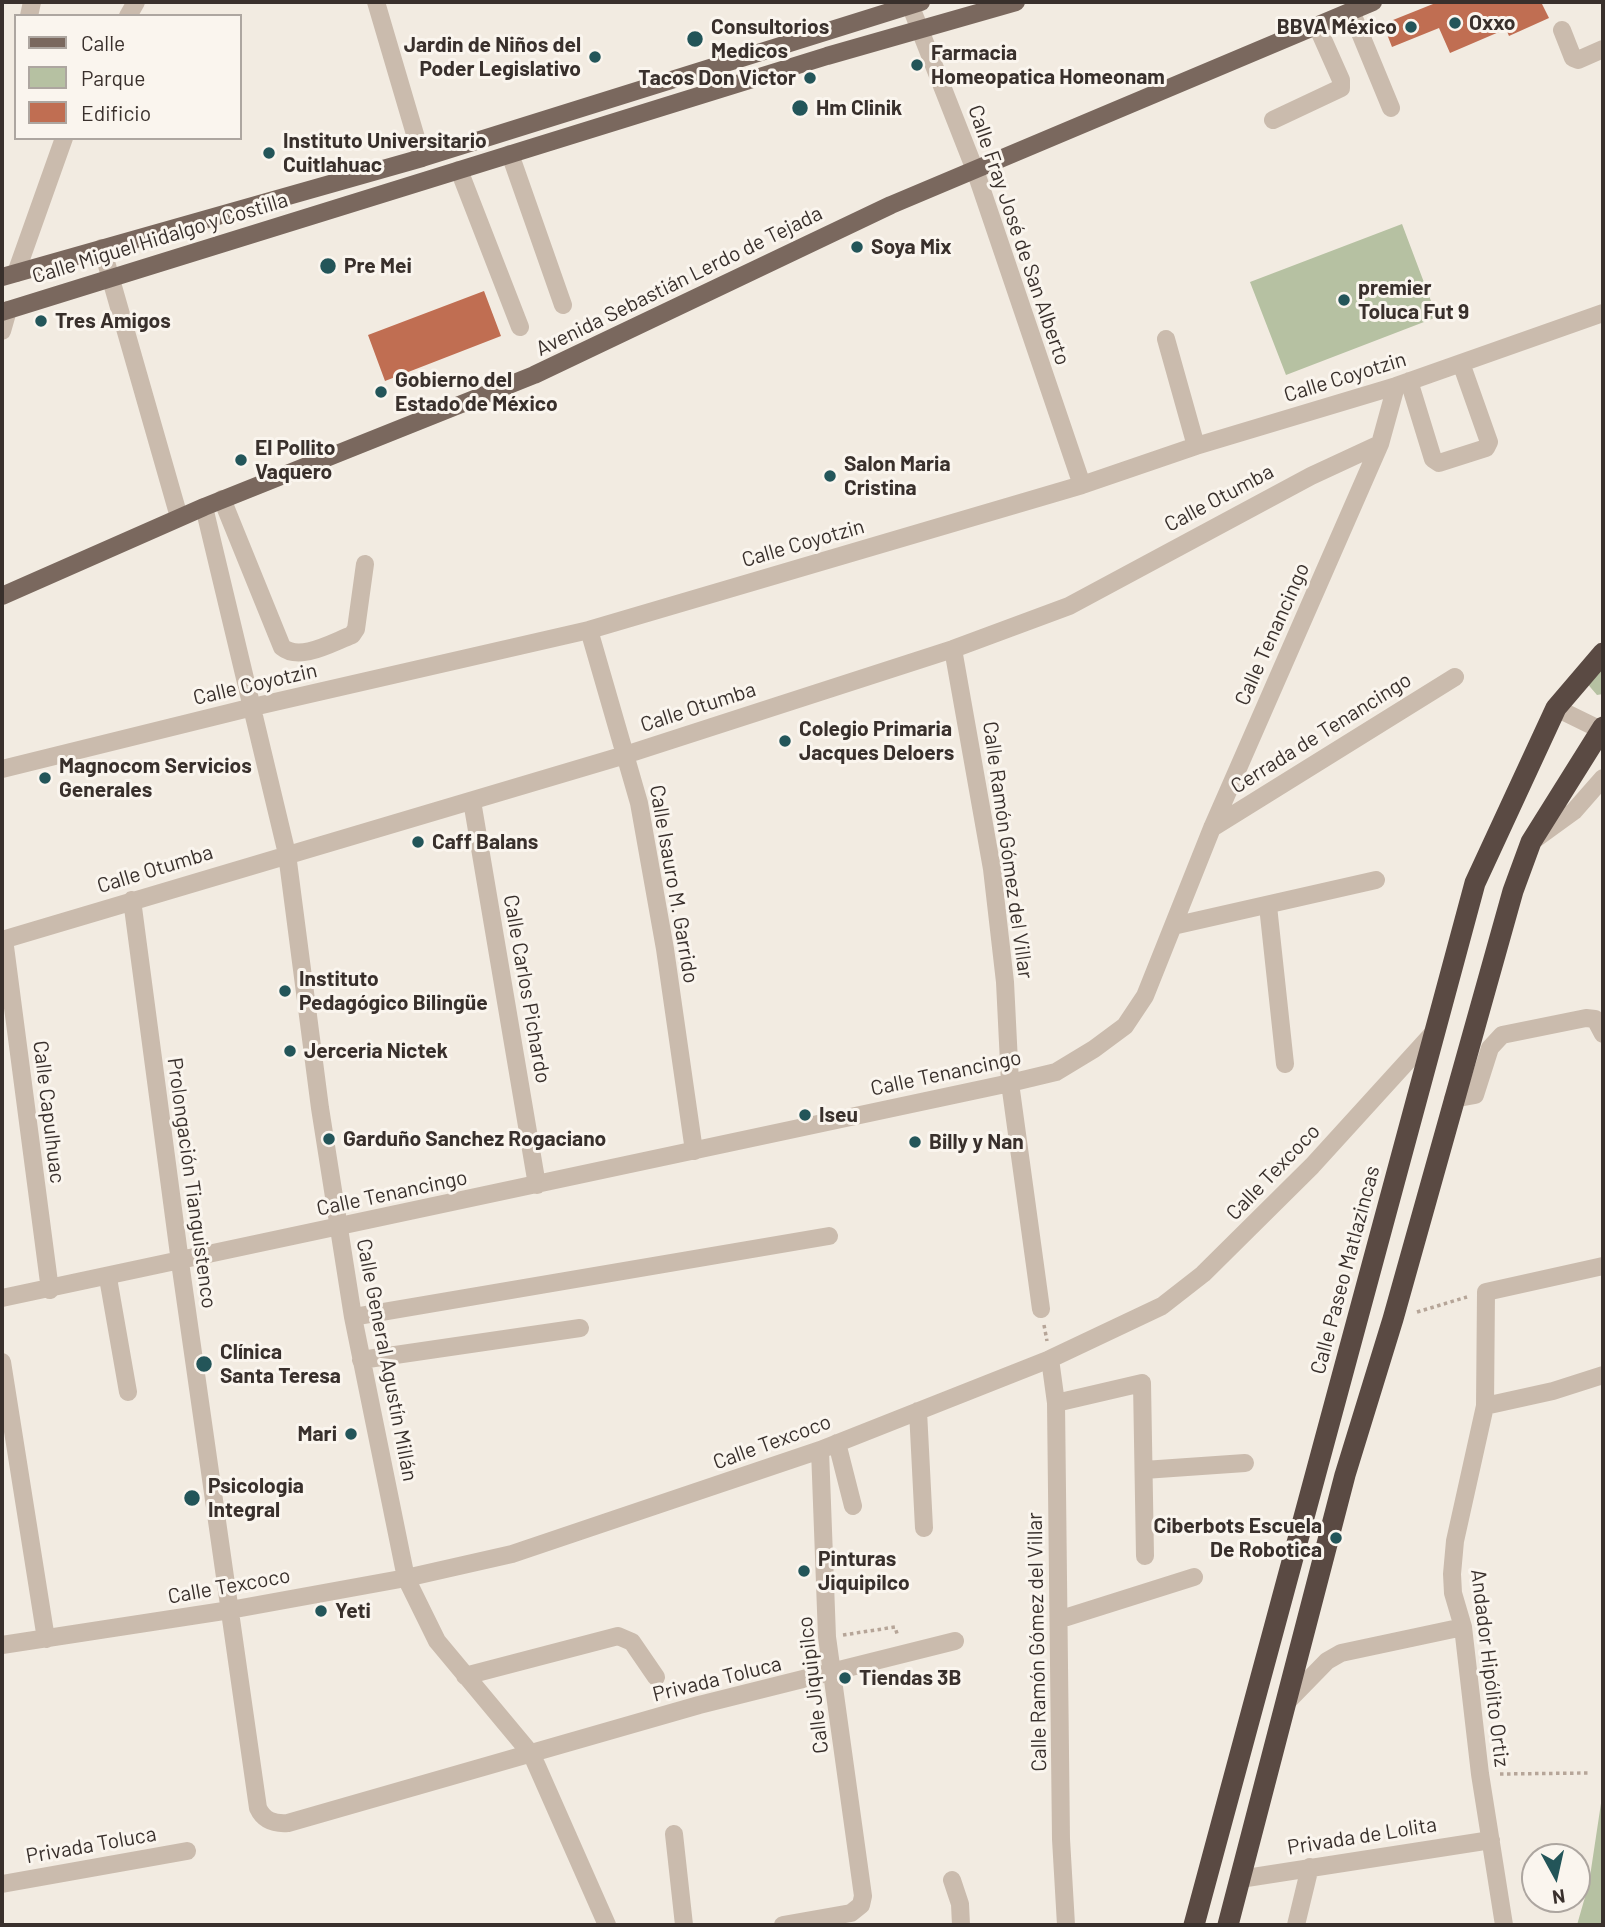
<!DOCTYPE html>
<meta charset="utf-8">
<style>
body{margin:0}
#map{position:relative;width:1605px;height:1927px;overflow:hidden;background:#f2ebe1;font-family:Barlow,sans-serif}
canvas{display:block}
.frame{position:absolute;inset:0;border:4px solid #39302c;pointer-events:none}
.legend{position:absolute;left:14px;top:14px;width:228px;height:126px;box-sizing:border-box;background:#faf5ee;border:2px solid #ada6a0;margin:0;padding:9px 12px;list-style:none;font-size:21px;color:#39302c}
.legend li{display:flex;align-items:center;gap:14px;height:35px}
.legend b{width:35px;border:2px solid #ada6a0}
.north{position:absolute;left:1521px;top:1843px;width:70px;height:70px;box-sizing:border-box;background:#faf5ee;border:2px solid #ada6a0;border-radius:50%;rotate:172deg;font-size:19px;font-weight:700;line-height:28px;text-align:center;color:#39302c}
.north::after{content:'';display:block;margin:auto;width:24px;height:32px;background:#235559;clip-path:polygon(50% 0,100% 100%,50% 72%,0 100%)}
</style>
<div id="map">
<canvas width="1605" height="1927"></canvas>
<div class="frame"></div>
<ul class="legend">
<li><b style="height:9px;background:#7a685e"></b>Calle</li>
<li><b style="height:19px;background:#b6c1a2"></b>Parque</li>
<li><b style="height:19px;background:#c06e52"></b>Edificio</li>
</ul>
<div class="north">N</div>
</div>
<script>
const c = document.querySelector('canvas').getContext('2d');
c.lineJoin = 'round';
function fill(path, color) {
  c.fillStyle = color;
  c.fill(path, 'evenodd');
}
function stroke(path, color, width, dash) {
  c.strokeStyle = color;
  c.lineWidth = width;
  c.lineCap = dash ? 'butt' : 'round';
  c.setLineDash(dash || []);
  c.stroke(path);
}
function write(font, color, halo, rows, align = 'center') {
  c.font = font + ' Barlow,sans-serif';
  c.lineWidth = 6;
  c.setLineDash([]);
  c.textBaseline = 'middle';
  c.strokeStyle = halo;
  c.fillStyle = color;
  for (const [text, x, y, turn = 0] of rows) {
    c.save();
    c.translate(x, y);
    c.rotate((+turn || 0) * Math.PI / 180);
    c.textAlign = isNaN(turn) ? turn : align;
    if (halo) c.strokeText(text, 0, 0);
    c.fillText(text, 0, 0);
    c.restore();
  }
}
fill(new Path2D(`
 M1402 224 1437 317 1286 375 1250 282Z
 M1603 661V694L1597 695 1585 681Z
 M1603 1790V1925H1577L1589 1883Z`), '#b6c1a2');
fill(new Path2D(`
 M1438 2H1541L1549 18 1509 36 1506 29 1450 53 1439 28 1392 47 1383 24Z
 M484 291 501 336 385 381 368 335Z`), '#c06e52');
stroke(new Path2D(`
 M1417 1312 1467 1297
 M1044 1325 1047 1341
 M843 1635 895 1627 898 1637
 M1500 1774 1588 1773`), '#b6a598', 3.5, [3.5, 3.5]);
stroke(new Path2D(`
 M376 2 422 158
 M909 2 975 170 1082 485
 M1351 11 1391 108
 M29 16 32 2
 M128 16 136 2
 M1562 30 1573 58 1578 60 1603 49
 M1273 120 1341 88V80L1317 26
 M510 154 563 305
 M459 170 520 327
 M102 248 179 517
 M16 273 64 138
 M2 331 8 310
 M1166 339 1196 446
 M1409 381 1433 459 1439 463 1486 448 1489 442 1461 363
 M222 499 282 647C300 662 333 642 352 635L356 629 365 564
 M204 507 287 854 320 1108 353 1317 406 1578 437 1641 532 1755 607 1925
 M589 630 639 803 665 949 694 1151
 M953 649 992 869 1005 982 1010 1083 1041 1309
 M1556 708 1603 731
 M2 769 253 707 589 630 1082 485 1196 446 1396 386 1603 313
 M472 801 537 1185
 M1212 828 1455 677
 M1534 840 1574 811 1603 778
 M132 900 180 1262 258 1808C264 1821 274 1824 288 1823L699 1705 955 1641
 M1268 906 1285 1064
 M1173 926 1376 880
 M4 939 50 1290
 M2 940 625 755 953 649 1069 606 1311 476 1380 444
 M1453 1099 1475 1095 1490 1048 1502 1035 1586 1018 1595 1019 1603 1034
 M108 1278 128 1392
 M2 1298 1010 1083 1056 1072 1094 1049 1125 1026 1145 996 1212 828 1380 444 1396 386
 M353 1317 829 1236
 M1050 1359 1056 1403 1061 1839 1066 1925
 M361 1360 580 1328
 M2 1362 46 1639
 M1056 1403 1142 1383 1145 1556
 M1485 1406 1553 1391 1603 1375
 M918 1411 924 1528
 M837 1443 853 1506
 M1144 1470 1245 1463
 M1061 1619 1194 1577
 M2 1645 230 1610 406 1578 512 1554 820 1450 1050 1359 1162 1306 1203 1274 1312 1166 1434 1032
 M465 1676 618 1636 632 1642 656 1677
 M1285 1704 1327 1661 1341 1653 1463 1627
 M674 1834 684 1925
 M1240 1879 1491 1840
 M952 1880 960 1904 961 1925
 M2 1884 187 1851
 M783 1925 851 1913 861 1905 863 1896 827 1637 820 1450
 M1296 1925 1310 1867
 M1504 1925 1480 1774 1463 1627 1453 1593 1452 1574 1455 1541 1485 1406 1486 1292 1603 1266`), '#cabbad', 18);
stroke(new Path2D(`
 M2 277 422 158 921 2
 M2 312 827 56 1016 2
 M2 596 204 507 534 375 891 205 1373 2`), '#7a685e', 18);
stroke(new Path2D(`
 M1194 1925 1475 883 1556 708 1603 653
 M1228 1925 1345 1475 1393 1319 1513 891 1531 842 1603 727`), '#5a4a43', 21);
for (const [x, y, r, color] of [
 [1455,23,7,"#235559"],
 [1411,27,7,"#235559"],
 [695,39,9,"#235559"],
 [595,57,7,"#235559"],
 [917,65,7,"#235559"],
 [810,78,7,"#235559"],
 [800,108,9,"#235559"],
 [269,153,7,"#235559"],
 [857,247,7,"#235559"],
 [328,266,9,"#235559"],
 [1344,300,7,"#235559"],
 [41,321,7,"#235559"],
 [381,392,7,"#235559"],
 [241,460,7,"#235559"],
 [830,476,7,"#235559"],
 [785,741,7,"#235559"],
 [45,778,7,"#235559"],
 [418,842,7,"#235559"],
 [285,991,7,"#235559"],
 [290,1051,7,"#235559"],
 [805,1115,7,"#235559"],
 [329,1139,7,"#235559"],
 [915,1142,7,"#235559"],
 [204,1364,9,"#235559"],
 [351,1434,7,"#235559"],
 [192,1498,9,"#235559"],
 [1336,1538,7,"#235559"],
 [804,1571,7,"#235559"],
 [321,1611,7,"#235559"],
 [845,1678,7,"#235559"]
]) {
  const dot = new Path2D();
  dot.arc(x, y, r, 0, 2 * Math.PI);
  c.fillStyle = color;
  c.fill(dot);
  stroke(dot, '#faf5ee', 2.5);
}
write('bold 21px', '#39302c', '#faf5ee', [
 ["Oxxo",1469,23],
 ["Consultorios",711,27],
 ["Medicos",711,51],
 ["BBVA México",1397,27,"right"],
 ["Jardin de Niños del",581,45,"right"],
 ["Poder Legislativo",581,69,"right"],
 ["Farmacia",931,53],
 ["Homeopatica Homeonam",931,77],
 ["Tacos Don Victor",796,78,"right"],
 ["Hm Clinik",816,108],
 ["Instituto Universitario",283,141],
 ["Cuitlahuac",283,165],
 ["Soya Mix",871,247],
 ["Pre Mei",344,266],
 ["premier",1358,288],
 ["Toluca Fut 9",1358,312],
 ["Tres Amigos",55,321],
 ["Gobierno del",395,380],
 ["Estado de México",395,404],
 ["El Pollito",255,448],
 ["Vaquero",255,472],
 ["Salon Maria",844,464],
 ["Cristina",844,488],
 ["Colegio Primaria",799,729],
 ["Jacques Deloers",799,753],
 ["Magnocom Servicios",59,766],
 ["Generales",59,790],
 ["Caff Balans",432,842],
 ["Instituto",299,979],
 ["Pedagógico Bilingüe",299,1003],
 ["Jerceria Nictek",304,1051],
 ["Iseu",819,1115],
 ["Garduño Sanchez Rogaciano",343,1139],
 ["Billy y Nan",929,1142],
 ["Clínica",220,1352],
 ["Santa Teresa",220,1376],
 ["Mari",337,1434,"right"],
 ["Psicologia",208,1486],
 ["Integral",208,1510],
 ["Ciberbots Escuela",1322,1526,"right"],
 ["De Robotica",1322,1550,"right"],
 ["Pinturas",818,1559],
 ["Jiquipilco",818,1583],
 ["Yeti",335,1611],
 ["Tiendas 3B",859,1678]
], 'left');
write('21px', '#39302c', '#faf5ee', [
 ["Calle Fray José de San Alberto",1019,235,71],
 ["Calle Miguel Hidalgo y Costilla",160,238,-17],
 ["Avenida Sebastián Lerdo de Tejada",679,281,-26],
 ["Calle Coyotzin",1345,377,-17],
 ["Calle Otumba",1219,498,-28],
 ["Calle Coyotzin",803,543,-16],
 ["Calle Tenancingo",1272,634,-66],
 ["Calle Coyotzin",255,684,-13],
 ["Calle Otumba",698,707,-18],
 ["Cerrada de Tenancingo",1321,733,-32],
 ["Calle Ramón Gómez del Villar",1008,850,82],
 ["Calle Otumba",155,869,-17],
 ["Calle Isauro M. Garrido",674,884,80],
 ["Calle Carlos Pichardo",527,989,80],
 ["Calle Tenancingo",946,1073,-12],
 ["Calle Capulhuac",49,1112,83],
 ["Calle Texcoco",1273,1172,-46],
 ["Prolongación Tianguistenco",192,1183,82],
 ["Calle Tenancingo",392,1193,-12],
 ["Calle Paseo Matlazincas",1345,1270,-75],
 ["Calle General Agustín Millán",387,1360,79],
 ["Calle Texcoco",772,1442,-20],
 ["Calle Texcoco",229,1586,-10],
 ["Calle Ramón Gómez del Villar",1037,1642,-91],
 ["Andador Hipólito Ortiz",1490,1668,83],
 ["Privada Toluca",717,1679,-14],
 ["Calle Jiquipilco",813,1685,-97],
 ["Privada de Lolita",1362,1836,-9],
 ["Privada Toluca",91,1845,-10]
]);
</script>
